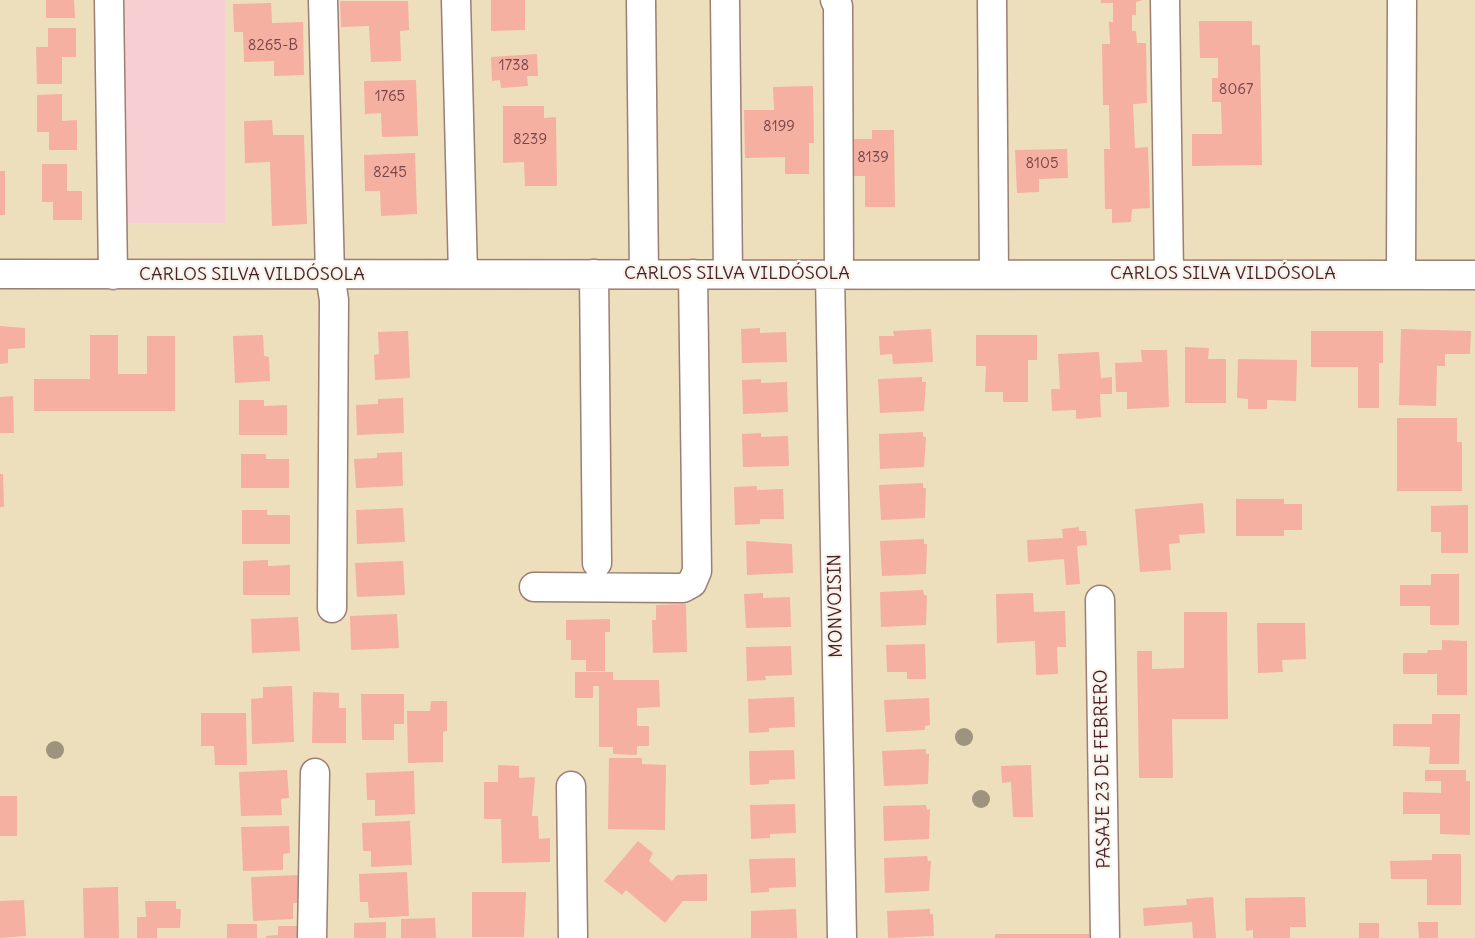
<!DOCTYPE html>
<meta charset="utf-8">
<style>
body{margin:0}
canvas{display:block;background:#eddebc}
</style>
<canvas width="1475" height="938"></canvas>
<script>
const c = document.querySelector('canvas').getContext('2d');
c.lineJoin = 'round';
function fill(path, color) {
  c.fillStyle = color;
  c.fill(path, 'evenodd');
}
function stroke(path, color, width, dash) {
  c.strokeStyle = color;
  c.lineWidth = width;
  c.lineCap = dash ? 'butt' : 'round';
  c.setLineDash(dash || []);
  c.stroke(path);
}
function write(font, color, halo, rows, align = 'center') {
  c.font = font + ' Delius,sans-serif';
  c.lineWidth = 4.5;
  c.setLineDash([]);
  c.textBaseline = 'middle';
  c.strokeStyle = halo;
  c.fillStyle = color;
  for (const [text, x, y, turn = 0] of rows) {
    c.save();
    c.translate(x, y);
    c.rotate((+turn || 0) * Math.PI / 180);
    c.textAlign = isNaN(turn) ? turn : align;
    if (halo) c.strokeText(text, 0, 0);
    c.fillText(text, 0, 0);
    c.restore();
  }
}
fill(new Path2D(`
 M125 0H225V223H127Z`), '#f7cfd2');
fill(new Path2D(`
 M46 0H74L75 18H46Z
 M491 0H525V30L491 31Z
 M1101 0H1143L1136 2V15H1132V31H1136L1137 43H1146L1147 103 1133 104 1135 148 1148 147 1150 208 1132 209 1131 222 1112 223V209H1105L1104 149H1110L1109 105H1103L1102 44H1110L1109 22H1113V3H1101Z
 M340 1H408L409 30 400 31 401 61 371 62 369 26 341 27Z
 M271 3 272 23 303 22 304 75 274 76V61L244 62 243 32H234L233 4Z
 M1199 21H1252V45H1260L1262 165 1192 166V134H1222L1221 102H1212V78H1218V58H1200Z
 M48 28H76V57H62V84H37L36 47H48Z
 M537 54 538 76H527L528 86 501 88 500 80 492 81 491 57Z
 M416 80 418 136 382 137 381 113 365 114 364 81Z
 M813 86 814 143H809V174H785V157L745 158 744 110H774L773 87Z
 M62 94V121L77 120V150H49V132H37V95Z
 M503 106H544V118L556 117 557 186H525L524 162 503 163Z
 M272 120 273 135H304L307 224 272 226 270 162 245 163 244 121Z
 M872 130H894L895 207H865V176H851V139H872Z
 M1067 149 1068 178 1039 179V192L1017 193 1015 150Z
 M415 153 417 214 381 216 380 191H365L364 155Z
 M42 164H67V191H82V220H53V202H42Z
 M0 171H5V215H0Z
 M0 326 25 328V348L8 349V363L0 364Z
 M760 328V333L786 332 787 362 742 363 741 329Z
 M931 329 933 362 893 364 892 354 880 355 879 336H894L893 331Z
 M1401 329 1471 331 1470 354H1445V366H1437L1436 406 1399 405Z
 M408 331 410 378 375 380 374 355 379 354 378 332Z
 M1311 331H1383V363H1379V408H1358V367H1311Z
 M90 335H118V374H147V336H175V411H34V379H90Z
 M263 335 264 356 269 357 270 381 235 383 233 336Z
 M976 335H1037V360H1028V402H1003V392H985L986 366H976Z
 M1185 347 1209 348 1208 359H1226V403H1185Z
 M1141 350H1167L1169 407 1127 409V392H1116L1115 363 1142 362Z
 M1099 352 1101 378 1112 377V394H1100L1101 417 1076 419V410L1052 411 1051 389H1060L1058 354Z
 M1238 359 1297 360 1296 401 1267 400V409H1248V399L1237 398Z
 M922 377V382H926L924 411 880 413 878 379Z
 M761 379V383L787 382 788 412 743 414 742 380Z
 M13 396 14 433H0V397Z
 M403 398 404 433 357 435 356 405 378 404V399Z
 M239 400H264V406L287 405V435H239Z
 M1397 418H1457V442H1462V491H1397Z
 M923 432V437H926L924 467 880 469 879 434Z
 M761 433V437L788 436 789 466 743 467 742 434Z
 M402 452 403 486 356 488 354 459 377 458V453Z
 M241 454H266V459H289V488H241Z
 M0 474H3L4 507H0Z
 M923 483V488H926L925 518 881 520 879 485Z
 M757 486V490L783 489 784 519H760V524L735 525 734 487Z
 M1236 499H1284V504H1302V530H1284V536H1236Z
 M1203 503 1205 533 1179 535 1180 543 1169 544 1171 570 1140 572 1135 509Z
 M1468 505V553H1441V532H1431V506Z
 M403 508 405 542 357 544 356 510Z
 M242 510H267V515H290V544H242Z
 M1079 527V531H1086L1087 545 1077 546 1080 584 1066 585 1064 559 1028 562 1027 540 1063 538 1062 529Z
 M924 539V544H927L926 574 882 576 880 541Z
 M746 541 792 544 793 573 747 575Z
 M268 560V566L290 565V595H243V561Z
 M403 561 405 595 357 597 355 563Z
 M1431 574H1459V625H1430V606H1400V585H1431Z
 M923 590 924 595H927L926 625 881 627 880 592Z
 M763 593V598L790 597 791 627 746 628 744 594Z
 M1033 593 1034 612 1065 611 1066 647H1057L1058 674 1036 675 1035 641 997 643 996 594Z
 M686 604 687 652 653 653 652 620H656V605Z
 M1184 612H1227L1228 719H1172L1173 778H1139L1137 651H1152V669L1184 668Z
 M397 614 399 648 351 650 350 616Z
 M298 617 300 651 252 653 251 619Z
 M610 619V632H605V671H586V660H571V640H566V620Z
 M1257 623H1305L1306 659 1282 660 1283 672 1258 673Z
 M1442 640 1467 641V695H1437V674H1403V653H1427L1428 650H1442Z
 M925 644 926 679H907V672H887L886 645Z
 M791 646 792 675 765 676 766 680 747 681 746 647Z
 M575 672H613V680H659L660 707 637 708V726H649V746H637V755L613 754V747H599V686H593V698H575Z
 M292 686 294 742 252 744 251 699 263 698V687Z
 M313 692 339 693V708H346V743H312Z
 M361 694H404V724H394V740H362Z
 M794 697 795 727 769 728V732L749 733 748 699Z
 M929 698 930 725 925 726V730L886 732 884 700Z
 M431 701H447V731L443 732V762L408 763 407 711H430Z
 M201 713H246L247 765H215L214 746H201Z
 M1432 714H1460L1459 764H1429L1430 747 1393 746V724H1432Z
 M926 749V754H929L928 784 884 786 882 751Z
 M794 750 795 779 769 780V784L750 785 749 751Z
 M609 758H642V764L666 765 665 830 608 829Z
 M498 765 519 766V778L535 777 532 816H538L539 839 550 838V862L502 863 501 819H484V782H498Z
 M1031 765 1033 817H1013L1011 782 1002 783 1001 766Z
 M287 770 289 798 281 799 282 815 241 816 239 772Z
 M1425 770H1466V781H1470V835L1440 834V814H1403V792L1441 793V781H1425Z
 M414 771 415 814 375 816V800H367L366 773Z
 M0 796H17V836H0Z
 M795 804 796 833 770 834V838L751 839 750 805Z
 M926 805 927 810 930 809 929 839 884 841 883 806Z
 M410 821 412 865 371 867V851H363L362 823Z
 M289 826 290 853 283 854V870L243 871 241 827Z
 M638 841 653 853 649 861 672 881 677 875 707 874V901H683L665 923 626 890 622 895 604 881Z
 M1432 854H1461V905H1427V879H1391L1390 861 1432 860Z
 M927 856 928 861H931L929 891 885 893 884 858Z
 M795 858 796 887 769 888V892L751 893 749 859Z
 M407 872 409 916 369 918 368 902H360L359 874Z
 M300 875 301 903H293V919L253 921 251 877Z
 M118 887 119 938H84L83 888Z
 M472 892H526L524 937H472Z
 M1213 897 1216 938H1193L1192 922 1144 926 1143 908 1187 905 1186 899Z
 M1305 897 1306 927H1290V938H1253V930L1246 931 1245 898Z
 M24 900 26 936 0 938V901Z
 M145 901H176V909H181L180 928H157V938H137V917H146Z
 M796 909 797 938H751V911Z
 M930 909V914H933L934 936 888 938 887 911Z
 M435 918 436 938H401V919Z
 M386 922V938H354V923Z
 M1418 922H1438V938H1419Z
 M1359 923H1379V938H1359Z
 M227 924H257V938H227Z
 M278 926H308V938H266V936L278 935Z
 M995 934H1089V938H995Z`), '#f5b0a2');
const minor = new Path2D(`
 M109 0 113 275
 M323 0 330 275 334 300 332 608
 M456 0 463 274
 M641 0 644 274
 M725 0 728 274
 M835 0 838 6 839 275
 M992 0 994 274
 M1165 0 1169 274
 M0 274 1475 275
 M594 274 597 563
 M830 274 842 938
 M1401 275 1402 0
 M534 587 683 588 692 583 697 571 693 274
 M1100 600 1105 938
 M571 786 573 938
 M312 938 315 773`);
stroke(minor, '#9c7e74', 31);
stroke(minor, '#fff', 28);
c.fillStyle = '#9e937c';
for (const [x, y] of [
 [964,737],
 [55,750],
 [981,799]
]) {
  c.beginPath();
  c.arc(x, y, 9, 0, 2 * Math.PI);
  c.fill();
}
write('15px', '#754349', null, [
 ["8265-B",273,46],
 ["1738",514,66],
 ["8067",1236,90],
 ["1765",390,97],
 ["8199",779,127],
 ["8239",530,140],
 ["8139",873,158],
 ["8105",1042,164],
 ["8245",390,173]
]);
write('18px', '#4a1f2b', '#f7f3e8', [
 ["CARLOS SILVA VILDÓSOLA",737,274],
 ["CARLOS SILVA VILDÓSOLA",1223,274],
 ["CARLOS SILVA VILDÓSOLA",252,275],
 ["MONVOISIN",836,606,-91],
 ["PASAJE 23 DE FEBRERO",1103,769,-91]
]);
</script>
